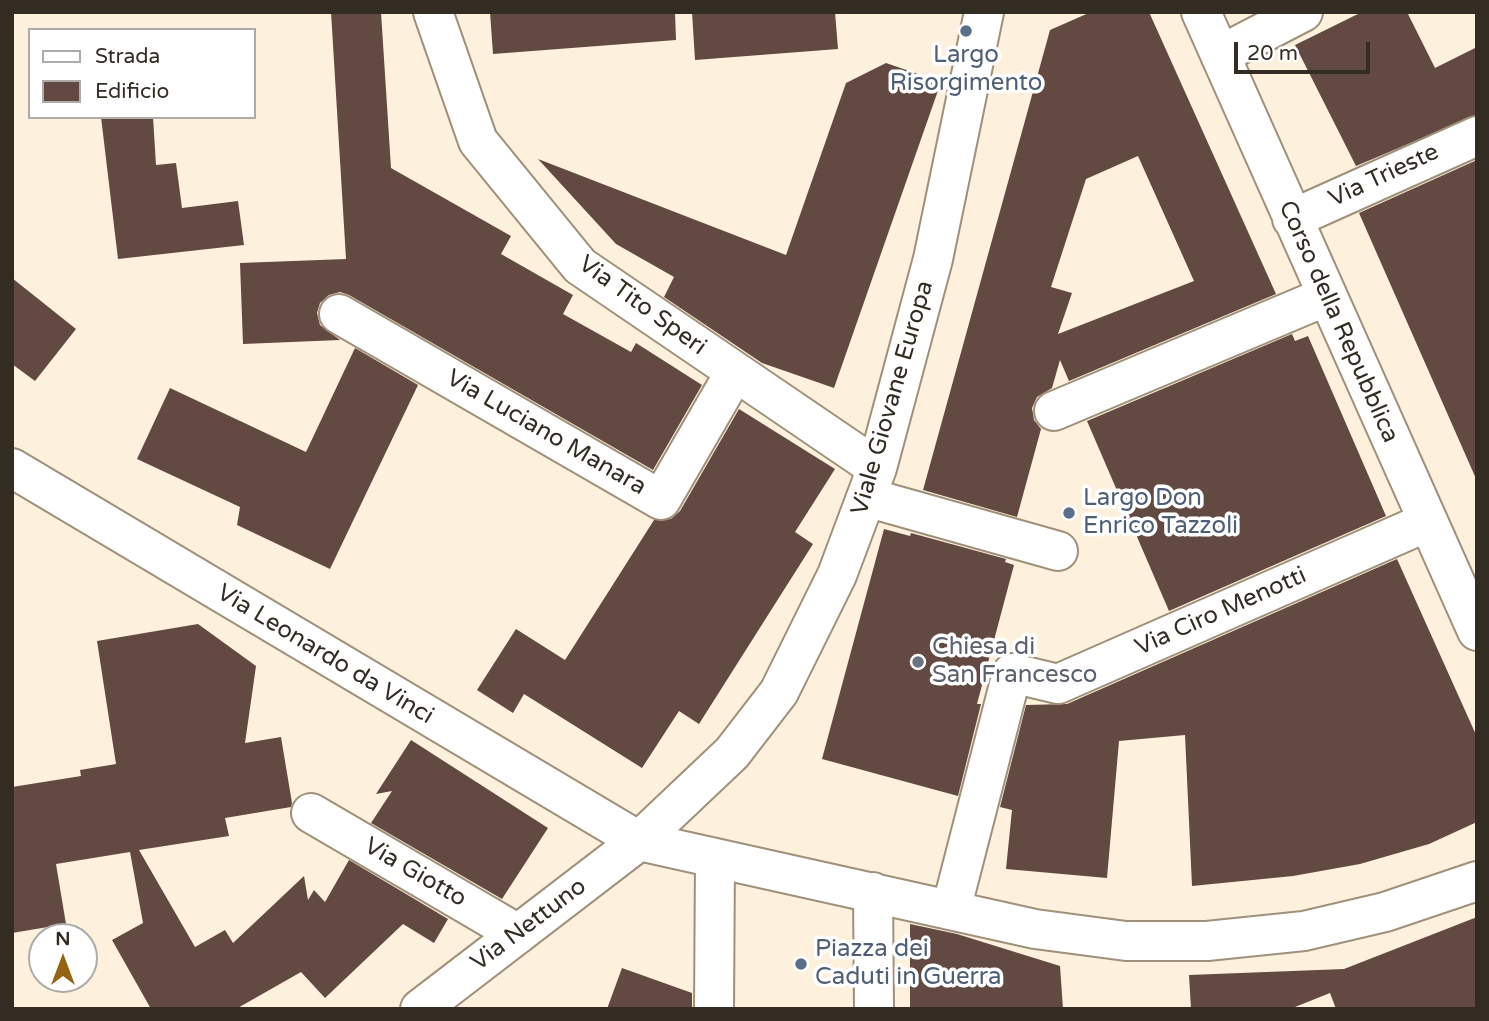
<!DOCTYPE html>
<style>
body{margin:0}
#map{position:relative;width:1489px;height:1021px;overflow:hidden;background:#fdf1dd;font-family:"Varela Round",sans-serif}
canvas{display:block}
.frame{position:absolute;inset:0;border:14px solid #322c23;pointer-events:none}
.legend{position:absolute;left:28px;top:28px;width:228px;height:91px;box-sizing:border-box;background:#fff;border:2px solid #adaba7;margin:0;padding:9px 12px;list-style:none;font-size:21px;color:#322c23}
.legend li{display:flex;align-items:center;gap:14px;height:35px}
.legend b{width:35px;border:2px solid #adaba7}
.north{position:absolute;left:28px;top:923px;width:70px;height:70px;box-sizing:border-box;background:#fff;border:2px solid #adaba7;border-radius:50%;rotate:0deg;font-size:19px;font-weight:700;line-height:28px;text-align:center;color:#322c23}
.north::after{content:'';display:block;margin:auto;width:24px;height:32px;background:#946413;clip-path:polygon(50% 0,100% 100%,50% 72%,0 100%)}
.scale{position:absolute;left:1234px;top:42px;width:136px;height:32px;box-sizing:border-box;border:4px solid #322c23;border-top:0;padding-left:9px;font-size:21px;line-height:24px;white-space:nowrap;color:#322c23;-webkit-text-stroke:5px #fff;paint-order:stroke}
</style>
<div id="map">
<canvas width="1489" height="1021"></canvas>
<div class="frame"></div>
<ul class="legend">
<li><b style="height:9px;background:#fff"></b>Strada</li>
<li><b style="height:19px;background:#624941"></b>Edificio</li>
</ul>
<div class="north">N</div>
<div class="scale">20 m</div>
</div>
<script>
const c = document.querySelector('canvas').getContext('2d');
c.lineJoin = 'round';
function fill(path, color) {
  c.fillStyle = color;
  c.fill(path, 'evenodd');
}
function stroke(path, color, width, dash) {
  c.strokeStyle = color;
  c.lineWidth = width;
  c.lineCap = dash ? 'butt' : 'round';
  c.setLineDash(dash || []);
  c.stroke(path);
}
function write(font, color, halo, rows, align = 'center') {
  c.font = font + ' "Varela Round",sans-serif';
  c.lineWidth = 7;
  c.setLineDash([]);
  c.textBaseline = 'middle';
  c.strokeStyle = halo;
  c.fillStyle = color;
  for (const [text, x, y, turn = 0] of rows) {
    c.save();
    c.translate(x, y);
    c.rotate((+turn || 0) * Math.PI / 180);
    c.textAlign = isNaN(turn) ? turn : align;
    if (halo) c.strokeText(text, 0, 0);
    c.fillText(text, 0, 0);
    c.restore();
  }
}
fill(new Path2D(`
 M331 12H381L391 168 511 236 501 254 573 295 563 314 631 352 636 343 702 385 653 470 349 295 340 292 329 295 320 303 317 313 320 325 340 340 243 344 240 263 346 259Z
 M490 12H675L676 40 493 54Z
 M692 12H835L838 49 695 60Z
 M1091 12H1149L1276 294 1069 381 1060 360 1052 388 1037 397 1032 408 1034 420 1041 429 1017 517 923 490 1050 30ZM1138 156 1194 281 1058 334 1072 293 1051 287 1086 179Z
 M1362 12H1407L1435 68 1477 47V115L1356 166 1295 45Z
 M886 63 941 82 834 388 762 363 664 297 674 277 616 244 538 159 786 255 846 83Z
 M101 117H153L156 165 176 163 182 208 238 201 244 245 118 259Z
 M1477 160V481L1359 213Z
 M12 278 76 329 35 381 12 364Z
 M1292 334 1295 341 1308 336 1386 516 1169 611 1087 421Z
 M355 348 418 385 330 569 237 525 240 507 137 459 170 388 306 452Z
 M739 409 835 469 795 532 813 544 699 724 679 711 642 768 524 694 513 713 477 690 516 629 565 660 654 520 671 519 680 511Z
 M884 529 910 536 911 533 1006 559 1005 562 1014 565 977 704H981L958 796 822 759Z
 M1397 559 1477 737V822L1429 844 1360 864 1293 876 1192 886 1185 735 1119 741 1107 878 1006 869 1012 810 1000 807 1026 705 1067 704Z
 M198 624 256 666 245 743 281 737 292 803 291 807 225 818 229 836 139 850 195 947 225 930 233 943 304 876 308 900 314 890 325 902 349 860 448 919 434 943 403 924 325 998 301 972 236 1009H151L112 940 143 923 130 852 56 864 66 924 12 933V787L81 776 80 770 116 764 97 641Z
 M411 740 548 828 502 899 371 823 392 791 376 794Z
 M1477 917V1009H1336L1330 993 1290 1009H1191L1189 975 1344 969Z
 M910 924 957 934 1060 966 1063 1009H910Z
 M622 968 692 993V1009H607Z`), '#624941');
const minor = new Path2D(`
 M433 12 478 141 580 266 877 468
 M1201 12 1477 631
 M1220 55 1303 12
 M1292 219 1477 136
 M339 314 661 500 735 372
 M1054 411 1327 296
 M12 468 639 841 1035 929 1126 941H1207L1304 931 1385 912 1477 881
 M866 497 1058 551
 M311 813 518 934
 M873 892 874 1009
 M951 910 1012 673 1058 684 1427 522
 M420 1009 639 841 732 753 779 692 837 575 877 468 933 259 984 12
 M714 1009 715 859`);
stroke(minor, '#9f907a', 42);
stroke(minor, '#fff', 38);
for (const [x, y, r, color] of [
 [966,31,7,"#5c6f8a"],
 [1069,513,7,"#5c6f8a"],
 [918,662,7,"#6b7280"],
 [801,964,7,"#5c6f8a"]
]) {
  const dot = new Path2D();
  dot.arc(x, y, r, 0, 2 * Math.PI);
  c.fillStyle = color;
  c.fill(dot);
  stroke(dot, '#fff', 2.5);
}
write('24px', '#4e5e75', '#fff', [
 ["Largo",966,56,"center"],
 ["Risorgimento",966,84,"center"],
 ["Largo Don",1083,499],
 ["Enrico Tazzoli",1083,527],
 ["Piazza dei",815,950],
 ["Caduti in Guerra",815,978]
], 'left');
write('24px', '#322c23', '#fff', [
 ["Via Trieste",1384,176,-25],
 ["Via Tito Speri",642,306,36],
 ["Corso della Repubblica",1338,322,66],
 ["Viale Giovane Europa",893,398,-74],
 ["Via Luciano Manara",546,433,30],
 ["Via Ciro Menotti",1221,612,-24],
 ["Via Leonardo da Vinci",325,655,31],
 ["Via Giotto",415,873,30],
 ["Via Nettuno",529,925,-37]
]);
write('24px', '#5b616d', '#fff', [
 ["Chiesa di",932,648],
 ["San Francesco",932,676]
], 'left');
</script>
